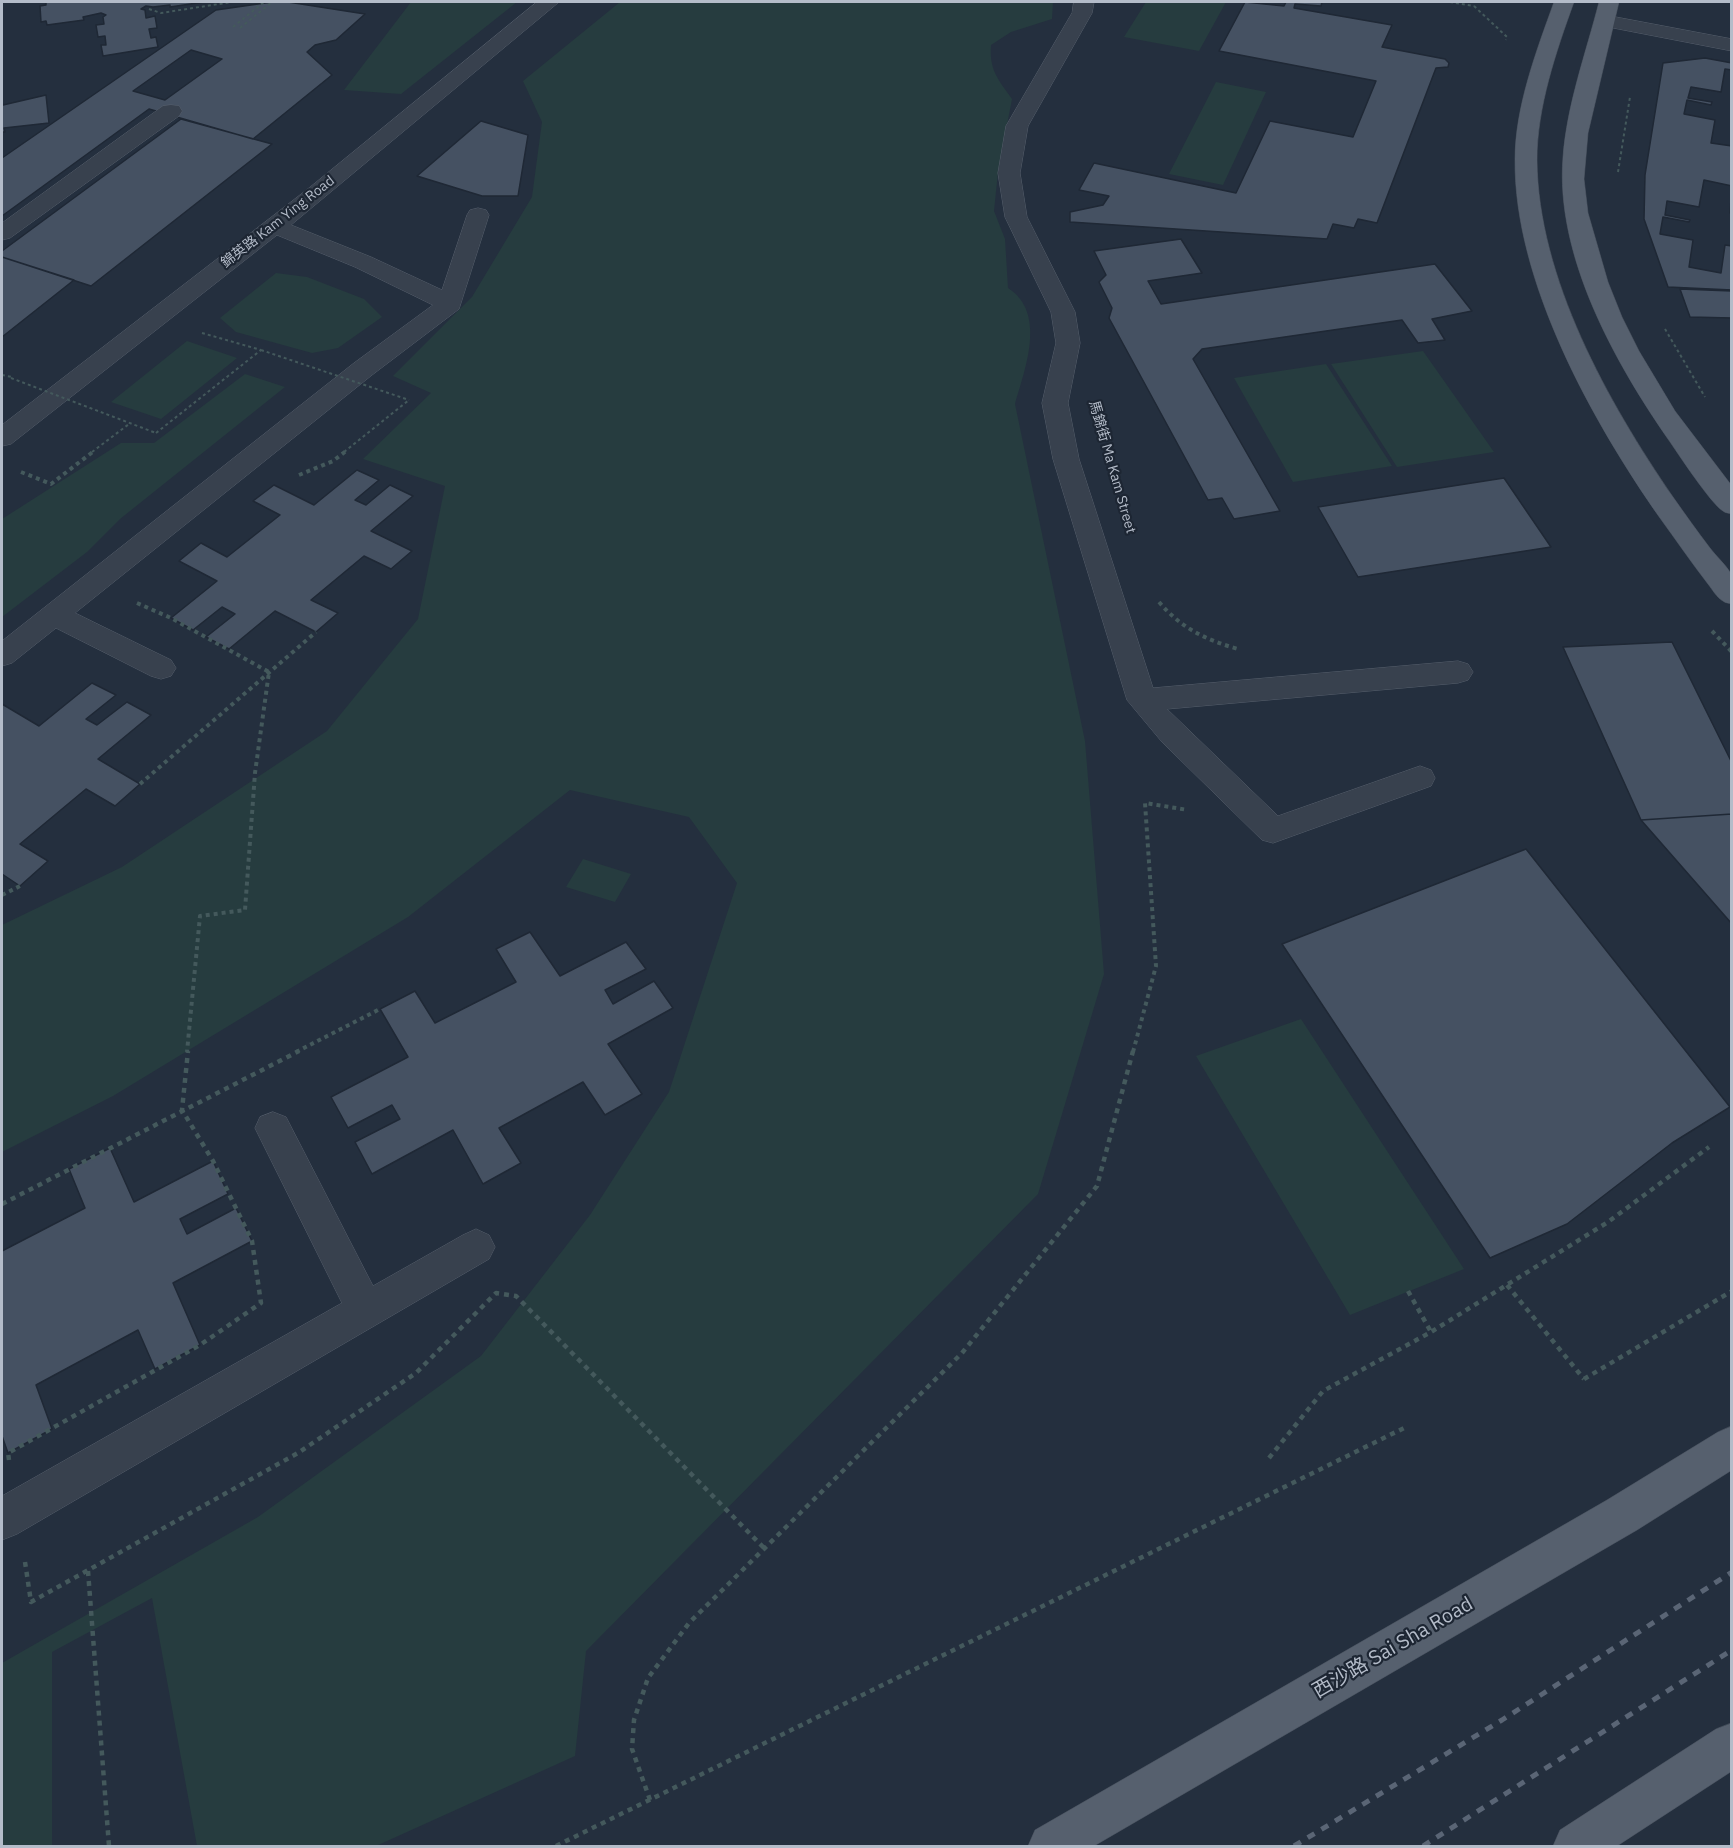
<!DOCTYPE html>
<meta charset="utf-8">
<style>
body{margin:0}
#map{position:relative;width:1733px;height:1848px;overflow:hidden;background:#242f3e;font-family:"IBM Plex Sans",sans-serif}
canvas{display:block}
.frame{position:absolute;inset:0;border:3px solid #b4bcc9;pointer-events:none}
</style>
<div id="map">
<canvas width="1733" height="1848"></canvas>
<div class="frame"></div>
</div>
<script>
const c = document.querySelector('canvas').getContext('2d');
c.lineJoin = 'round';
function fill(path, color) {
  c.fillStyle = color;
  c.fill(path, 'evenodd');
}
function stroke(path, color, width, dash) {
  c.strokeStyle = color;
  c.lineWidth = width;
  c.lineCap = dash ? 'butt' : 'round';
  c.setLineDash(dash || []);
  c.stroke(path);
}
function write(font, color, halo, rows, align = 'center') {
  c.font = font + ' "IBM Plex Sans","Noto Sans TC",sans-serif';
  c.lineWidth = 4.5;
  c.setLineDash([]);
  c.textBaseline = 'middle';
  c.strokeStyle = halo;
  c.fillStyle = color;
  for (const [text, x, y, turn = 0] of rows) {
    c.save();
    c.translate(x, y);
    c.rotate((+turn || 0) * Math.PI / 180);
    c.textAlign = isNaN(turn) ? turn : align;
    if (halo) c.strokeText(text, 0, 0);
    c.fillText(text, 0, 0);
    c.restore();
  }
}
fill(new Path2D(`
 M411 2H517L401 94 344 90Z
 M620 2H1053L1052 19 1011 32 991 45C989 70 998 79 1012 99L998 172 994 211 1005 239 1008 288C1047 313 1025 369 1015 404L1085 741 1104 974 1038 1194 586 1651 575 1756 376 1846H197L152 1598 52 1652V1846H2V1663L258 1517 481 1356 590 1215 669 1092 737 883 689 817 570 790 408 917 113 1096 2 1152V925L122 867 327 731 418 619 445 486 363 459 431 393 393 376 472 297 532 197 542 122 523 81Z
 M1146 2H1226L1199 51 1124 37Z
 M1216 82 1266 92 1223 185 1169 174Z
 M276 273 307 277 364 299 382 317 338 348 312 353 236 332 220 318Z
 M187 341 237 358 161 419 111 402Z
 M1423 351 1494 452 1397 467 1331 364Z
 M1326 364 1392 466 1293 482 1234 378Z
 M245 374 285 387 120 519 87 552 2 617V519L121 443H154Z
 M583 859 631 874 615 902 566 887Z
 M1301 1019 1464 1269 1350 1315 1196 1056Z`), '#263c3f');
const building = new Path2D(`
 M46 2H204L170 7V5L153 7 146 6 141 9 145 10 146 18 155 16 157 28 149 29 151 38 156 37 158 47 103 56 101 45H106L105 36 98 37 96 25 104 24 103 17 106 15 101 13 83 17 84 20 47 25 46 21 41 22 40 6 46 5Z
 M272 2H288L365 14 336 40 315 45 307 52 332 75 253 139 149 109 2 216V158L216 10ZM191 50 222 59 165 100 133 91Z
 M1245 2 1284 6 1286 2H1322L1321 6 1295 4 1294 8 1392 25 1382 47 1445 59 1449 63 1448 67 1436 68 1377 223 1358 219 1354 228 1333 224 1327 239 1070 222V212L1103 205 1109 196 1079 190 1094 163 1236 193 1270 121 1353 137 1376 81 1219 51Z
 M1705 58 1732 63V290L1668 287 1644 219 1645 175 1663 63Z
 M1725 69 1732 70V146L1711 143 1715 120 1684 114 1687 100 1711 105 1712 102 1688 98 1691 87 1721 92Z
 M46 95 49 123 4 128 5 132H2V102L3 105Z
 M181 119 272 144 91 286 2 257V251Z
 M481 121 528 135 518 196H482L417 176Z
 M1704 180 1732 186 1730 213H1732V246L1725 245 1721 273 1689 267 1693 240 1660 234 1663 217 1689 222 1690 220 1665 215 1667 201 1699 207Z
 M1181 239 1202 273 1148 281 1161 304 1435 264 1472 311 1432 319 1445 340 1418 343 1402 320 1202 349 1193 359 1280 511 1234 519 1222 498 1208 500 1109 318 1112 308 1099 282 1106 275 1094 251Z
 M2 257 74 280 2 337Z
 M1680 289 1732 291V318L1690 317Z
 M357 470 379 480 355 500 366 505 390 485 413 496 371 531 412 551 391 569 364 556 311 600 338 613 316 632 275 611 229 649 206 637 235 614 222 607 193 630 171 618 217 581 179 561 201 543 227 557 280 515 253 501 274 485 314 505Z
 M1504 478 1551 547 1358 577 1318 507Z
 M1672 642 1732 763V814L1641 820 1563 647Z
 M92 683 116 695 86 719 97 725 127 702 151 715 98 759 140 784 115 806 86 789 20 844 48 861 20 886 2 874V704L39 726Z
 M1732 814V924L1641 820Z
 M1526 849 1730 1107 1672 1143 1567 1224 1490 1258 1282 944Z
 M530 932 560 976 626 942 646 969 605 990 613 1004 654 981 673 1008 608 1044 642 1094 605 1115 583 1082 499 1128 521 1163 483 1184 453 1130 372 1174 355 1142 400 1119 392 1105 348 1128 331 1097 408 1057 380 1009 415 991 435 1023 516 982 496 949Z
 M110 1148 134 1202 213 1161 228 1194 180 1219 187 1234 236 1208 252 1241 173 1283 200 1345 155 1369 138 1330 36 1385 52 1429 8 1453 2 1436V1251L85 1208 69 1169Z`);
fill(building, '#455162');
stroke(building, '#1f2835', 1.5);
const minor = new Path2D(`
 M537 2H559L291 225 371 257 442 290 467 215 470 210 478 208 486 210 489 215 459 309 372 375 75 613 171 660 176 668 171 676 161 679 151 676 56 628 12 663 2 666V641L354 363 433 305 355 267 277 235 11 444 2 446V425L309 188Z
 M1074 2H1094L1092 13 1028 126 1020 173 1027 217 1075 312 1080 343 1068 403 1079 459 1153 688 1458 661 1468 664 1473 672 1468 680 1458 683 1167 709 1278 816 1420 766 1431 770 1435 778 1431 786 1273 843 1262 840 1162 742 1127 700 1053 459 1042 403 1056 343 1051 312 1005 217 998 173 1006 126 1072 13Z
 M1605 15 1732 39V51L1598 25 1595 21 1598 17Z
 M171 105 179 106 182 111 179 116 10 238 2 240V223L163 106Z
 M273 1112 286 1117 373 1286 463 1235 476 1229 489 1235 495 1247 489 1259 17 1534 2 1540V1496L342 1303 255 1128 260 1117Z`);
const major = new Path2D(`
 M1554 2H1574C1556 52 1537 107 1537 160 1538 278 1608 402 1673 497 1685 514 1697 531 1710 548 1716 556 1725 564 1730 572 1733 580 1732 595 1732 604 1729 603 1725 603 1723 601 1717 598 1712 589 1708 584 1691 562 1676 540 1660 518 1592 421 1514 281 1515 160 1515 107 1536 52 1554 2Z
 M1599 2H1619L1588 133 1584 179 1588 213 1608 282 1622 317 1639 351 1675 411 1732 486V514C1729 513 1725 513 1723 511 1711 504 1677 452 1668 439 1614 361 1555 255 1563 157 1567 104 1586 53 1599 2Z
 M1732 1426V1470L1637 1530 1094 1846H1028L1035 1830 1607 1500 1718 1432Z
 M1732 1723V1771L1617 1846H1553L1560 1830 1716 1729Z`);
stroke(minor, '#565f6c', 1);
stroke(major, '#414a57', 1);
stroke(new Path2D(`
 M1450 2 1474 6
 M1474 6 1507 37 1506 40
 M149 9 161 13 232 2
 M233 27 264 2
 M240 28 272 2
 M1618 172 1630 97
 M1665 329 1705 397
 M202 333 261 350
 M2 375 12 377
 M156 433 261 350
 M92 452 129 424
 M344 452 409 400`), '#44595c', 2, [3, 3]);
stroke(new Path2D(`
 M21 472 51 484 94 451
 M299 475 333 461 346 451
 M1159 602C1181 628 1206 640 1238 649
 M137 603 171 618 269 672 255 773 245 910 200 916 187 1052
 M1712 631 1732 652
 M140 784 316 632
 M2 895 20 886
 M296 1052 380 1009
 M1133 1052 1156 966 1145 803 1188 810`), '#44595c', 4, [4, 4]);
stroke(new Path2D(`
 M2 1204 299 1051
 M1408 1291 1431 1332
 M1584 1379 1732 1291
 M1269 1458 1323 1391 1431 1332 1608 1222 1709 1147
 M9 1460 8 1453 200 1345 261 1303 252 1241 213 1161 182 1110 188 1051
 M25 1562 31 1602 298 1453 416 1373 496 1293 516 1296 764 1548
 M88 1571 109 1846
 M650 1800 632 1749 634 1720 648 1678 689 1623 962 1353 1097 1186 1133 1051
 M556 1846 1404 1428`), '#44595c', 4.5, [5, 5]);
fill(minor, '#38414e');
fill(major, '#56606e');
stroke(new Path2D(`
 M1294 1846 1502 1720 1732 1572
 M1423 1846 1732 1650`), '#5a6575', 5, [8, 8]);
stroke(new Path2D(`
 M261 350 409 400
 M11 378 156 433`), '#44595c', 2, [3, 3]);
stroke(new Path2D(`
 M1507 1285 1584 1379`), '#44595c', 4.5, [5, 5]);
write('14px', '#b4bcc9', '#1d2633', [
 ["錦英路 Kam Ying Road",278,222,-38],
 ["馬錦街 Ma Kam Street",1112,467,74]
]);
write('20px', '#b4bcc9', '#1d2633', [
 ["西沙路 Sai Sha Road",1393,1648,-30]
]);
</script>
